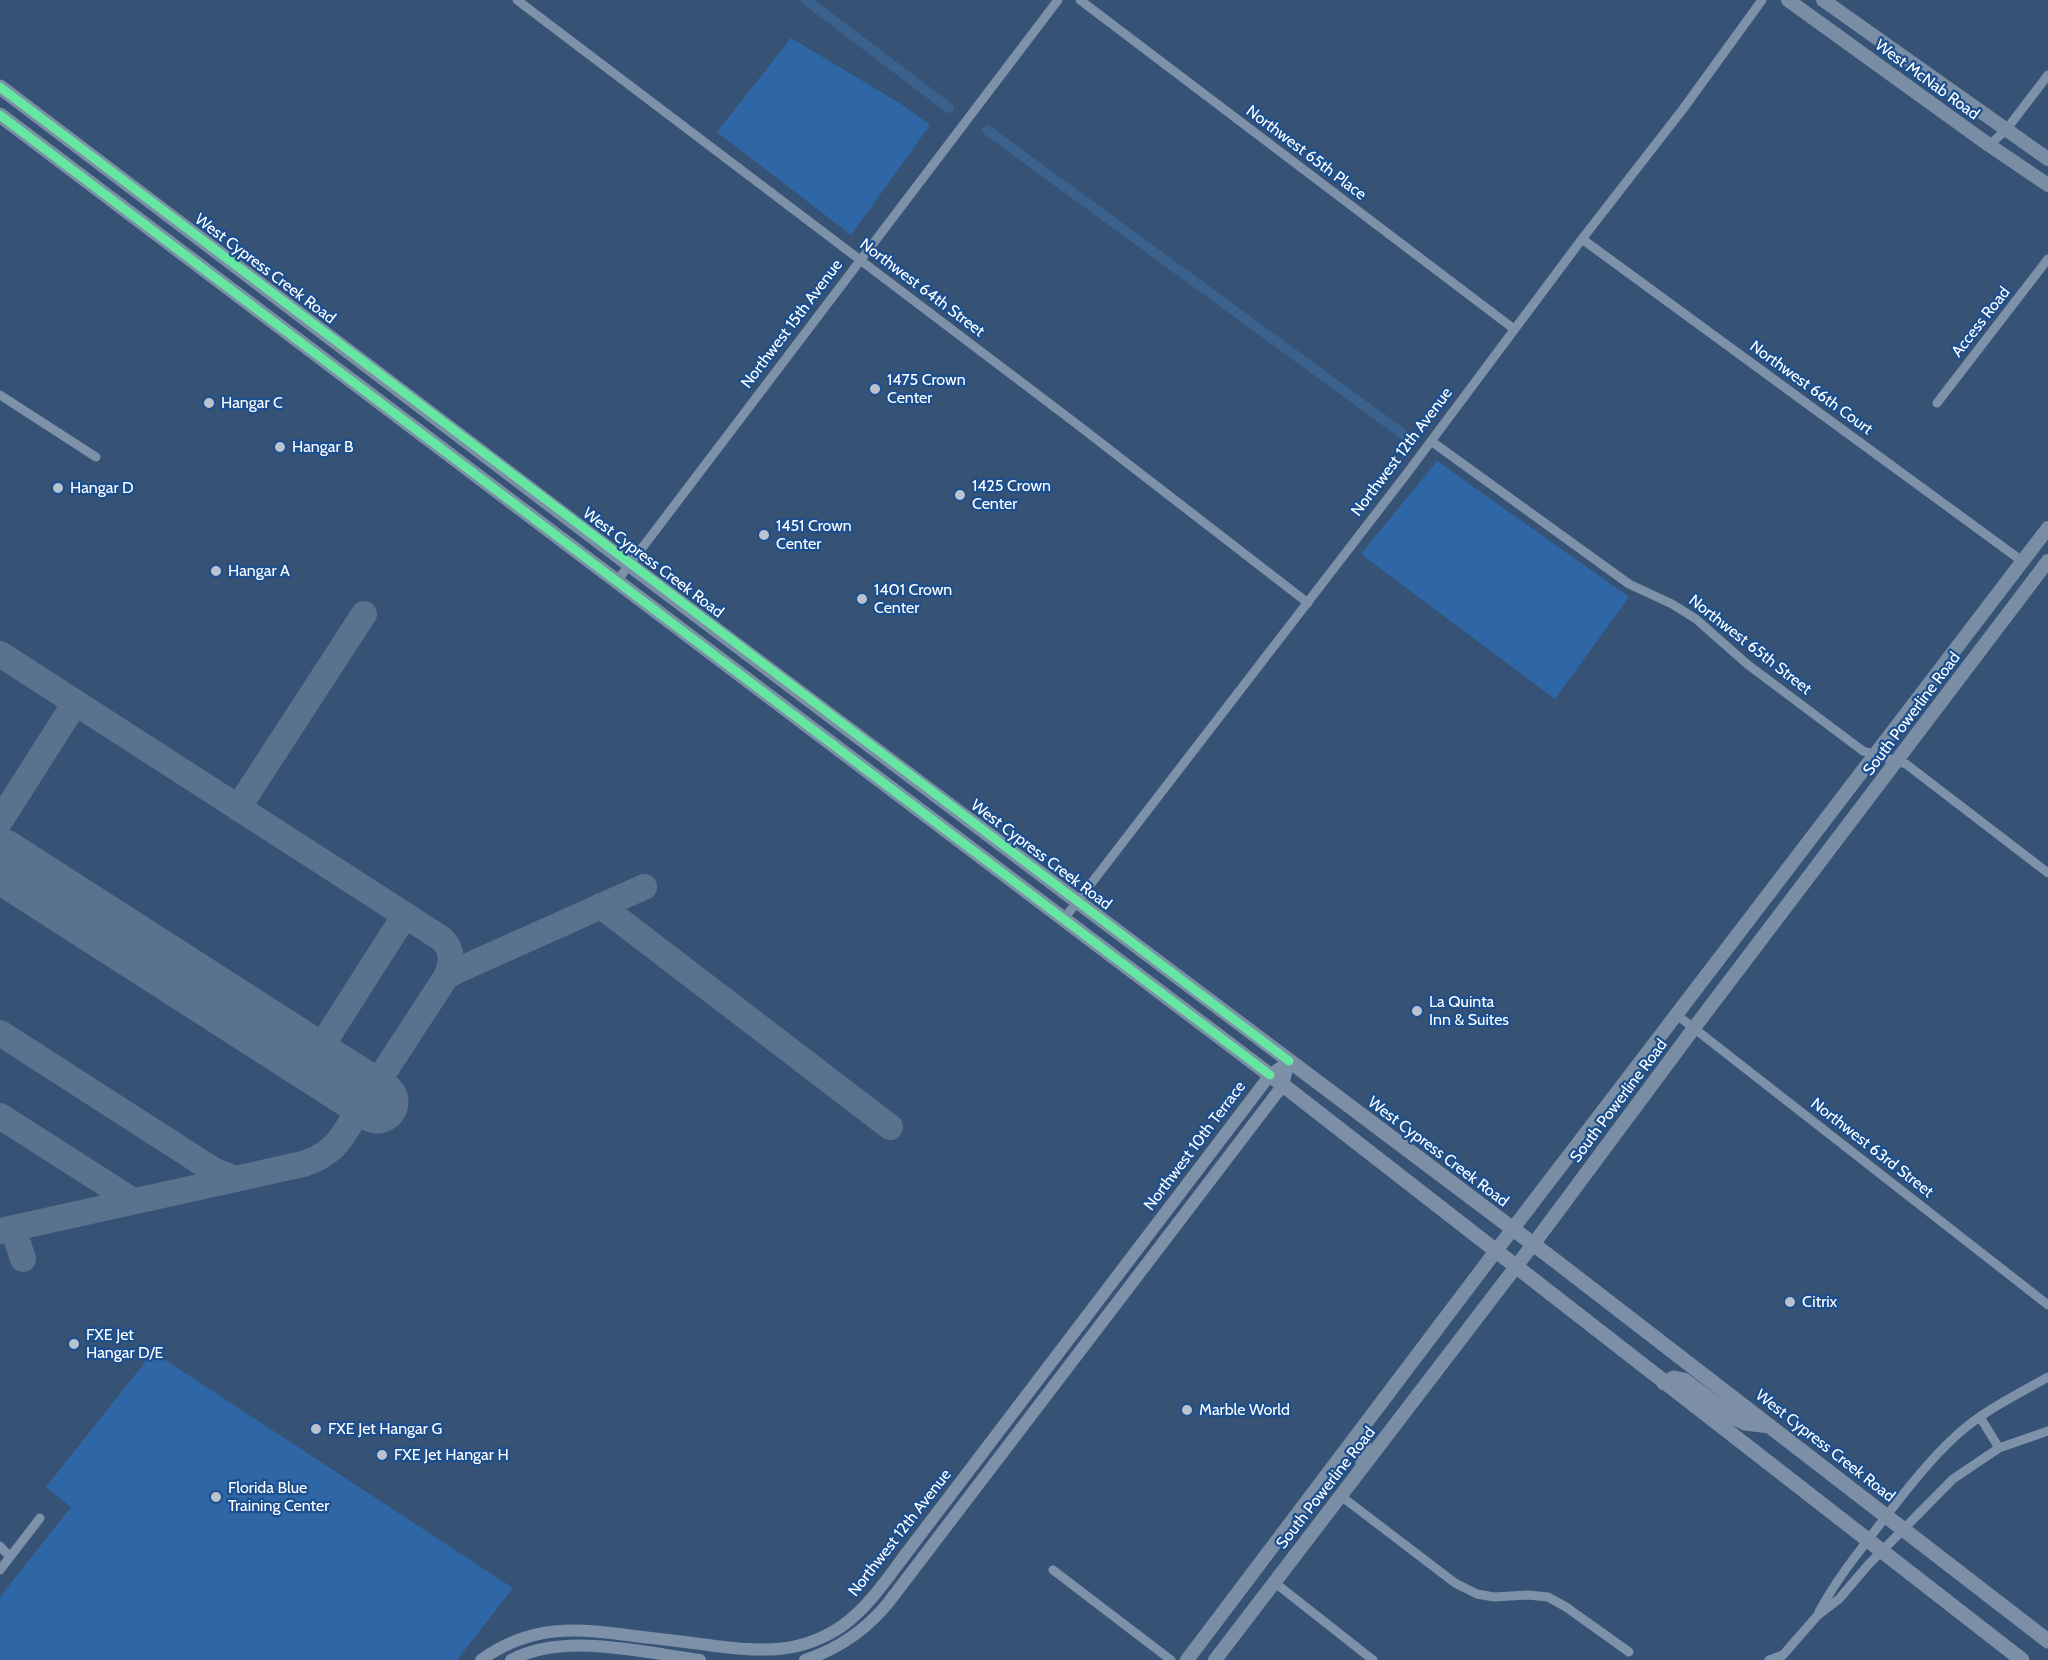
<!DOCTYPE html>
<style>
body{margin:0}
canvas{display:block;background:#365274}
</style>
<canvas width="2048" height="1660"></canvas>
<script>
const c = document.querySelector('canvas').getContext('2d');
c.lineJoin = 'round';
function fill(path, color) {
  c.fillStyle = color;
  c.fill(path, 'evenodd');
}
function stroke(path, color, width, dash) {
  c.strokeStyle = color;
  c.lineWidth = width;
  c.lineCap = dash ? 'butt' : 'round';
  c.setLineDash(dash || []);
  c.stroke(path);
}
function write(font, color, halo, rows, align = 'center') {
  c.font = font + ' Cabin,sans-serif';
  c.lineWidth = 4.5;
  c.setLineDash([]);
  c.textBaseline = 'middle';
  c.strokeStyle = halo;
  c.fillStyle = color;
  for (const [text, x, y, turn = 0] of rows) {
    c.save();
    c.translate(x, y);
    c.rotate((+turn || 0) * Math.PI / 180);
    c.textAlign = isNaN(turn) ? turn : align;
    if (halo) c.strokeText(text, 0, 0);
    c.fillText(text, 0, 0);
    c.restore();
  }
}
fill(new Path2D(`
 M791 38 901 104 930 125 851 235 717 132Z
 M1437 461 1629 597 1555 699 1361 554Z
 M153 1352 513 1588 457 1660H0V1597L71 1507 46 1487Z`), '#2f66a5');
stroke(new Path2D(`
 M806 0 949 108
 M987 130 1407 437`), '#3b618d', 10);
stroke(new Path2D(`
 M0 654 442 939C454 951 452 963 446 977L341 1138C331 1152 319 1159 303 1164L0 1231
 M238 808 364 614
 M0 821 75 703
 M601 906 890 1127
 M446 977 454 972 644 887
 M0 1033 213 1170 236 1179
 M312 1061 405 915
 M0 1116 133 1201
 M13 1228 23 1259`), '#5a728e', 26);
stroke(new Path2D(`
 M0 860 377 1102`), '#5a728e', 63);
stroke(new Path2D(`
 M517 0 1074 422 1308 603
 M1080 0 1514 329
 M1989 145 2006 130 2048 75
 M1582 239 2022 561
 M0 395 96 457
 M1937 403 2048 259
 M1431 441 1629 584 1672 604 1696 619 1747 664 1863 751 1906 764 2048 873
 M617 581 1058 0
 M1063 920 1408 472 1582 239 1683 109 1762 0
 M1677 1015 2048 1305
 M1980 1417 1999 1448
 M1341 1496 1455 1583 1477 1594 1494 1597 1528 1595 1548 1597 1566 1607 1629 1652
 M0 1546 10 1557
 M0 1570 40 1518
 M1053 1570 1171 1660
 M1274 1582 1373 1660
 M1819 1612C1837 1578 1861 1549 1884 1519 1907 1489 1931 1458 1959 1433 1985 1410 2018 1394 2048 1377
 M1769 1660 1783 1655 1817 1616 1839 1599 1868 1565 1953 1479 1999 1448 2048 1431`), '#7d92a8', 9);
stroke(new Path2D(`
 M481 1660C531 1624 576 1628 634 1636 661 1639 688 1642 715 1646 762 1652 801 1654 842 1626 869 1607 888 1577 908 1551L1270 1075 1289 1061
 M511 1660C564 1632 642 1652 700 1660
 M805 1660C838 1649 866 1630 888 1603L1283 1085 1289 1061`), '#7d92a8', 12);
stroke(new Path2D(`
 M1788 0 1989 145 2048 185
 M1823 0 2048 159
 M1362 1468 1364 1449 1363 1428
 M1187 1660 1489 1260 2048 528
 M1215 1660 1541 1234 1694 1028 2048 561`), '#798da4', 14);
stroke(new Path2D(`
 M0 87 630 565 1553 1259 2048 1641
 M0 115 1270 1075 2022 1660
 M1664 1383 1674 1378 1684 1380 1735 1418 1745 1423 1770 1426`), '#7d8ea7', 15);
stroke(new Path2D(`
 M0 87 1289 1061
 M0 115 1270 1075`), '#66e7a1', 9);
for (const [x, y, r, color] of [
 [875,389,6,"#b9c2ce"],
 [209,403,6,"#b9c2ce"],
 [280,447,6,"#b9c2ce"],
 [58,488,6,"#b9c2ce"],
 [960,495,6,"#b9c2ce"],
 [764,535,6,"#b9c2ce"],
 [216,571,6,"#b9c2ce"],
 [862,599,6,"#b9c2ce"],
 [1417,1011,6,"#b9c2ce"],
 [1790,1302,6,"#b9c2ce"],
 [74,1344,6,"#b9c2ce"],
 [1187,1410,6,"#b9c2ce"],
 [316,1429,6,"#b9c2ce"],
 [382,1455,6,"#b9c2ce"],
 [216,1497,6,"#b9c2ce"]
]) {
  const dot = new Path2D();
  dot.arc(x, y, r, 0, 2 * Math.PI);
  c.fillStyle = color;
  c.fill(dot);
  stroke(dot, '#1b4f8f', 2);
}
write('16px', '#fff', '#1b4f8f', [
 ["West McNab Road",1927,80,36],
 ["Northwest 65th Place",1306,153,37],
 ["West Cypress Creek Road",265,269,37],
 ["Northwest 64th Street",922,288,37],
 ["Access Road",1981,322,-52],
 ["Northwest 15th Avenue",792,324,-53],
 ["Northwest 66th Court",1811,388,36],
 ["Northwest 12th Avenue",1402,452,-53],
 ["West Cypress Creek Road",653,563,37],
 ["Northwest 65th Street",1750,645,38],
 ["South Powerline Road",1912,714,-53],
 ["West Cypress Creek Road",1041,855,37],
 ["South Powerline Road",1619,1101,-53],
 ["Northwest 10th Terrace",1195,1146,-53],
 ["Northwest 63rd Street",1872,1148,38],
 ["West Cypress Creek Road",1438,1152,37],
 ["West Cypress Creek Road",1825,1446,38],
 ["South Powerline Road",1326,1488,-52],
 ["Northwest 12th Avenue",900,1533,-52]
]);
write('16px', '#fff', '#1b4f8f', [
 ["1475 Crown",887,380],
 ["Center",887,398],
 ["Hangar C",221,403],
 ["Hangar B",292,447],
 ["1425 Crown",972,486],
 ["Center",972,504],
 ["Hangar D",70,488],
 ["1451 Crown",776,526],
 ["Center",776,544],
 ["Hangar A",228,571],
 ["1401 Crown",874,590],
 ["Center",874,608],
 ["La Quinta",1429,1002],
 ["Inn & Suites",1429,1020],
 ["Citrix",1802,1302],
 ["FXE Jet",86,1335],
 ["Hangar D/E",86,1353],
 ["Marble World",1199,1410],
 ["FXE Jet Hangar G",328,1429],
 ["FXE Jet Hangar H",394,1455],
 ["Florida Blue",228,1488],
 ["Training Center",228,1506]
], 'left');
</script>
